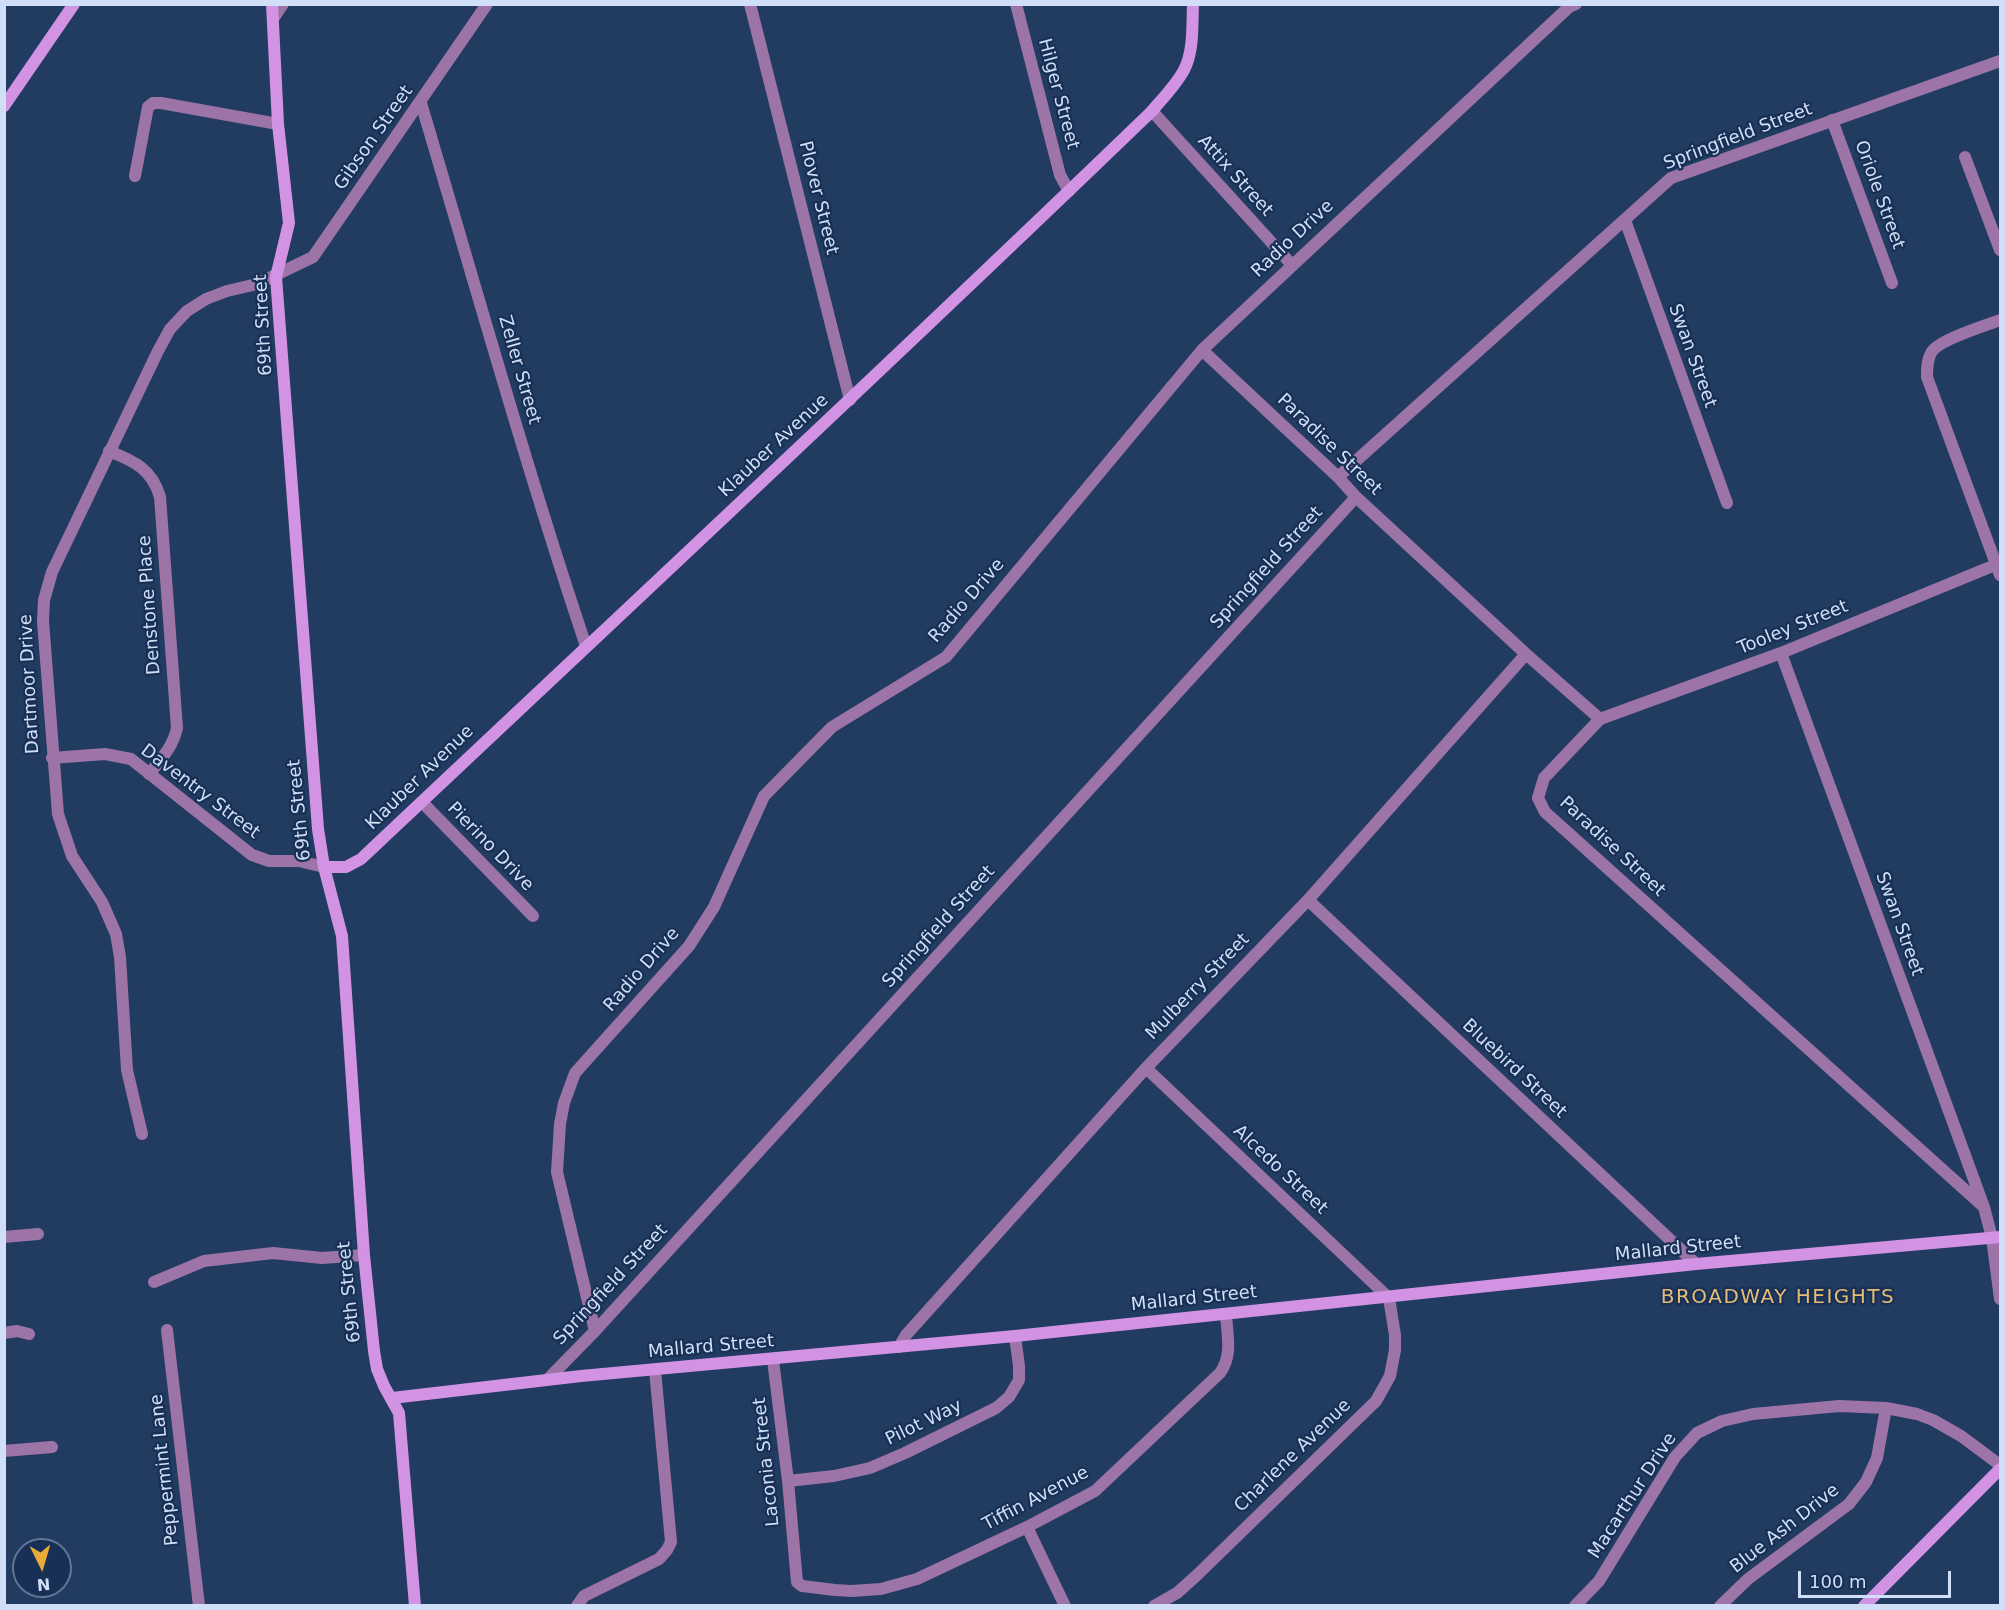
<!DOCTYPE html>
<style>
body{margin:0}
#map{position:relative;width:2005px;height:1610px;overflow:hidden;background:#223b61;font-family:"DejaVu Sans",sans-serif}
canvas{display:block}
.frame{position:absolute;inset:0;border:6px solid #d0dff7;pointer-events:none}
.north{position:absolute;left:12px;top:1538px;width:60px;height:60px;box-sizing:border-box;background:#183055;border:2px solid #627696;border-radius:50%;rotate:175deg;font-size:16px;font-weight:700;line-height:24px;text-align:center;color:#d0dff7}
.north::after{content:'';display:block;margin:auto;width:21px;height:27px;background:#e8ab37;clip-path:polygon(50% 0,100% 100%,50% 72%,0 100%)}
.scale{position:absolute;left:1798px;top:1571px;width:153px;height:27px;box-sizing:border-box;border:3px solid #d0dff7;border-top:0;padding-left:8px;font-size:18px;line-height:21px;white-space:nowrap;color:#d0dff7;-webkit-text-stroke:4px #183055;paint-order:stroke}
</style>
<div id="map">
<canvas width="2005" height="1610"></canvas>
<div class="frame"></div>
<div class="north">N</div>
<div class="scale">100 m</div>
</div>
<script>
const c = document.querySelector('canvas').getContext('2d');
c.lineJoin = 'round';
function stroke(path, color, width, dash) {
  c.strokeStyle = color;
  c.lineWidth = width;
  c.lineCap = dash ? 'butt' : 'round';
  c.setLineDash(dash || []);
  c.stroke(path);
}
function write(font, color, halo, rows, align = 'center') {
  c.font = font + ' "DejaVu Sans",sans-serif';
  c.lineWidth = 4.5;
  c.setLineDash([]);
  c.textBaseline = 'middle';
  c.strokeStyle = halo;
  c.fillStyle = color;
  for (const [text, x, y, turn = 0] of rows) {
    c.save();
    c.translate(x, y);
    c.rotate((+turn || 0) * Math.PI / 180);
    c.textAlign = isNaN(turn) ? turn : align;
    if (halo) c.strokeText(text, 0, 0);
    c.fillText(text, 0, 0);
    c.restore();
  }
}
stroke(new Path2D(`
 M750 4 850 400
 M1016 4 1060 175 1069 191
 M273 19 283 4
 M421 103C475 284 526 467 586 646
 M1152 111 1292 265
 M1832 120 1892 283
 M1965 157 2000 250
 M135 176 148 107 153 103H161L278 124
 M1625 220 1727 503
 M2000 320C1985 326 1937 340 1931 353 1927 360 1927 369 1927 377L2000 575
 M1202 350 1338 477 1356 497 1526 654 1600 719
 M109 451C134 461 152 469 160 497L177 728C173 747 161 759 149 774
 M1338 477 1671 178 2000 61
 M1781 653 1984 1207 1992 1238 2000 1299
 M52 758 105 754 131 759 252 855 269 861H299L324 867
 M422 802 533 916
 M1308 900 1696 1264
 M1146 1068 1389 1298 1395 1335V1350L1390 1376 1376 1401 1196 1576 1177 1593 1154 1606
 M142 1134 127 1070 120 957 116 934 102 902 72 856 58 814 43 621 44 600 52 572 158 351 170 329 187 311 206 299 227 291 257 284 313 257 487 4
 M1984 1207 1545 812 1538 798 1544 778 1600 719 1781 653 2000 563
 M4 1237 38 1234
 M154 1282 204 1261 273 1253 322 1258 364 1255
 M167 1330 199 1606
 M595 1331 557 1172 560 1124 564 1103 575 1073 689 946 714 907 764 796 832 727 946 657 1202 350 1569 7 1576 4
 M4 1333 17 1331 29 1334
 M899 1347 906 1335 1146 1068 1308 900 1526 654
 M773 1360 788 1481 797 1582 802 1586 835 1590 851 1591 881 1589 917 1579 1027 1527 1095 1491 1220 1373C1233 1355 1227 1335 1226 1314
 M547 1380 595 1331 1356 497
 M4 1451 52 1447
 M788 1481 834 1476 870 1468 905 1453 996 1408 1009 1397 1019 1380V1366L1015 1336
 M1027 1527 1065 1606
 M577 1606 584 1596 659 1559 667 1550 671 1542 655 1370
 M1575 1606 1599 1581 1675 1457 1697 1433 1722 1421 1753 1414 1839 1406 1886 1408 1917 1414 1933 1420 1961 1436 2000 1465
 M1720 1606 1748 1579 1849 1504 1866 1482 1877 1458 1886 1408`), '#9d74a7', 12);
stroke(new Path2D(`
 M272 4 278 124 289 223 276 277 318 829 324 867 342 936 364 1255 374 1351 377 1369 384 1386 399 1413 415 1606
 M4 106 74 4
 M324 867H346L361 859C625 610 891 363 1152 111 1163 98 1176 85 1184 70 1194 51 1192 25 1193 4
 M392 1398 581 1376 1015 1336 1696 1264 2000 1237
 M1864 1606 2000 1469`), '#d393e5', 12);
write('18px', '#d0dff7', '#183055', [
 ["Hilger Street",1058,94,75],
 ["Springfield Street",1738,137,-21],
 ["Gibson Street",374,138,-55],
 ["Attix Street",1235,176,48],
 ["Oriole Street",1879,195,70],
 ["Plover Street",818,198,76],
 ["Radio Drive",1293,239,-43],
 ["69th Street",264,325,-93],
 ["Swan Street",1692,356,70],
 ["Zeller Street",519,370,74],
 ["Paradise Street",1329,445,44],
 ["Klauber Avenue",774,446,-43],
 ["Springfield Street",1267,568,-48],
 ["Radio Drive",967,601,-49],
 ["Denstone Place",150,605,-94],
 ["Tooley Street",1793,628,-22],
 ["Dartmoor Drive",30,684,-93],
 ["Klauber Avenue",420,778,-44],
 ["Daventry Street",200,792,37],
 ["69th Street",300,810,-96],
 ["Pierino Drive",490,847,46],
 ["Paradise Street",1612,847,43],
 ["Swan Street",1899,924,70],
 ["Springfield Street",939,927,-48],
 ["Radio Drive",642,970,-49],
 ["Mulberry Street",1198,987,-46],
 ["Bluebird Street",1514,1069,43],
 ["Alcedo Street",1280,1170,43],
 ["Mallard Street",1678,1249,-6],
 ["Springfield Street",611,1285,-47],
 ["69th Street",350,1292,-96],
 ["Mallard Street",1194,1299,-6],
 ["Mallard Street",711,1347,-5],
 ["Pilot Way",924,1423,-26],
 ["Charlene Avenue",1293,1456,-44],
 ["Laconia Street",767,1462,-96],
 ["Peppermint Lane",165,1470,-96],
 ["Macarthur Drive",1633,1496,-57],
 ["Tiffin Avenue",1036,1499,-28],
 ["Blue Ash Drive",1785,1529,-38]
]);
c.letterSpacing = '1.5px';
write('20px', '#e6bb76', '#183055', [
 ["BROADWAY HEIGHTS",1778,1298]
]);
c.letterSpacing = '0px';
</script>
